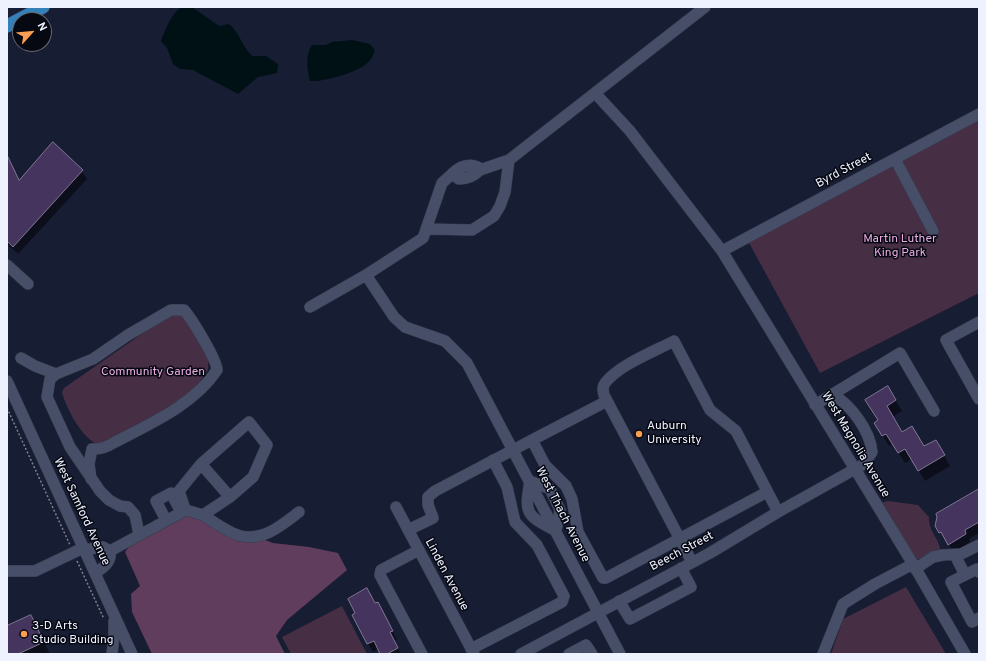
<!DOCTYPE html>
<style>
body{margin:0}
#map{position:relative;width:986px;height:661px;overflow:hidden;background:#171d33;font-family:Overpass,sans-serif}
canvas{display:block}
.frame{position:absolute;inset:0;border:8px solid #eef2ff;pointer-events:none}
.north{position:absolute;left:12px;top:12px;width:40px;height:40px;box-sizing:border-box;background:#060812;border:1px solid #636671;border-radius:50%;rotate:63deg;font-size:11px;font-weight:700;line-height:16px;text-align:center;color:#eef2ff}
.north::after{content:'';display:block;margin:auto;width:14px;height:18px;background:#fb9e52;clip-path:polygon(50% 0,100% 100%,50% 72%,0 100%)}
</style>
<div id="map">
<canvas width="986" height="661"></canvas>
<div class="frame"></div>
<div class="north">N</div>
</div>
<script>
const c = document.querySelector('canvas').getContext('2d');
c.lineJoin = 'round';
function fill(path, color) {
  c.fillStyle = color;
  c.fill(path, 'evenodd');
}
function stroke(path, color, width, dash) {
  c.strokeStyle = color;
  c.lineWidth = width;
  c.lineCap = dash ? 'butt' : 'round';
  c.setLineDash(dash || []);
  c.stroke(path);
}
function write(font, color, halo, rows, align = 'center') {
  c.font = font + ' Overpass,sans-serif';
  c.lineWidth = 3;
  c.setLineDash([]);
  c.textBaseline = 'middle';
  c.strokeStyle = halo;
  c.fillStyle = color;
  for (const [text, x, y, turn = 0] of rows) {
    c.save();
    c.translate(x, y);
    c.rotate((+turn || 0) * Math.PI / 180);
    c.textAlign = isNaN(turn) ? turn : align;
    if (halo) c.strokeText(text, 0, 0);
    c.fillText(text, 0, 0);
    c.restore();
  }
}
fill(new Path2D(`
 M979 120V293L820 373 748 241Z
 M178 313 187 318 209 351 208 370 194 390 172 406 100 445C83 441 66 408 62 392L64 388 169 315Z
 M888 501 918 505 929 517C928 532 941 540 940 551L916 560 880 503Z
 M906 587 946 654H831L843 619Z
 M342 606 367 654H291L282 637Z`), '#462e44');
fill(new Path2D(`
 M186 510 273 543 309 547 338 553 347 570 287 620 276 636 285 654H152L132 612 131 594 140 586 125 552 139 534Z`), '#603c5d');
fill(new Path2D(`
 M182 7H192L219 26 229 24C239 32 242 46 252 56H266L278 64 277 73 258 77 238 94 193 70 180 69 173 64 167 48 161 41C165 30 172 12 182 7Z
 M352 40 370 44 375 50C374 52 373 56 371 59 362 72 325 82 310 81 307 70 305 55 312 45H326L332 42Z`), '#001115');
fill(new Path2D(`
 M53 144 82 171 87 179 18 254 7 244V155L19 181Z
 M887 387 902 411 892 417 902 433 924 448 936 441 950 466 925 481 912 459 905 463 893 444 889 446 875 423 879 421Z
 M979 490V533L969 539 970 542 954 552 936 526Z
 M375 604 382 611 397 640 394 641 401 654H382L379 649 373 652 368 644Z
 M31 616 50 654H7V627Z`), '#0007');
const building = new Path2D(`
 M53 142 83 170 13 247 7 241V155L19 180Z
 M888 386 896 400 887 406 902 432 912 426 924 446 936 440 945 455 918 471 905 449 898 453 886 434 882 436 874 423 878 420 865 400Z
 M979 489V522L965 530 966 534 948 545 941 532 939 533 935 526 937 517 936 514Z
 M367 588 375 603 378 602 393 631 390 632 398 648 387 654H380L374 641 367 644 352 615 355 613 348 599Z
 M31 615 44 642 18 654H7V626Z`);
fill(building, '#45355e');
stroke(building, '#817793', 1);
const minor = new Path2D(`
 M595 93 630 131 722 251 913 564 965 654
 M895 159 933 231
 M480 170 478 167C468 163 460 166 452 174L459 179C467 179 474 176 480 170L509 160 705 7
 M427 229 472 230 494 216 500 206 505 192 509 160
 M722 251 979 114
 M7 265 28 284
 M366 275 394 317 405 327 445 341 467 363 620 654
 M310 307 366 275 423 238 442 183 452 174
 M979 322 946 340 979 399
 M21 358 35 366 56 374
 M7 381 132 654
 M815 405 900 353 934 411
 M532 440 607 401
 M91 479 89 464 92 449C105 450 112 443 123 438 156 421 196 402 217 370 217 360 192 319 184 310H171L128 335 93 359 56 374 50 379 47 397 70 447 100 491 109 500 120 506 128 507 135 515 139 534
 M530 481 550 489 560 510 556 531C526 515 524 514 530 481Z
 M184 506 179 491 201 464
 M396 507 474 654
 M203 515C214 522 228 533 241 536 264 541 282 525 299 512
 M166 520 156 501 171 493 181 512
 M408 530 433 518 428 505V497L435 491 532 440 545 465 566 486 572 499 578 532 603 578H606L767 492
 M84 550 103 547 110 551C112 562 103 568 95 573
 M419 550 381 570 380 575 422 654
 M110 551 186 510 203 515 230 497 201 464 249 422 267 445 253 477 230 497
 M955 555 965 575
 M692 562 604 395C603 391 602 387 605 383 619 365 653 352 674 341L710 410 736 431 778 512
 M915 569 933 557 943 555 961 554 979 545
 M7 571H35L83 548
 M979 572 977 569 951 582 972 622 979 618
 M619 601 630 619 691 587 681 568
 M471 649 562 602 564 596 537 545 515 522 507 487 493 460
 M112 654 114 636V621
 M521 654 710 553 778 512 864 464 872 452C870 430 850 404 832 394
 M569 654 586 645 592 654
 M823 654 843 604 875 584 913 564`);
const major = new Path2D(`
 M7 26 43 7`);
stroke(minor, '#373a4c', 12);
stroke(major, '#373a4c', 14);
stroke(new Path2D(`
 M7 408 70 545
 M77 561 104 619`), '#7c8193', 1.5, [2, 2]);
stroke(minor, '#474e68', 11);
stroke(major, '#3480b8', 13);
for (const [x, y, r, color] of [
 [639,434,4,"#fb9e52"],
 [24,634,4,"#fb9e52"]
]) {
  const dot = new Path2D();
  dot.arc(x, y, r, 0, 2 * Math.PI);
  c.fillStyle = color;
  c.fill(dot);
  stroke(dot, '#060812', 1.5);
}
write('12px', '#eef2ff', '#060812', [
 ["Byrd Street",844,171,-28],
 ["West Magnolia Avenue",855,445,59],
 ["West Samford Avenue",81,512,65],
 ["West Thach Avenue",562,515,63],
 ["Beech Street",682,552,-28],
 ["Linden Avenue",446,575,62]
]);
write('12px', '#eaade3', '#060812', [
 ["Martin Luther",900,240],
 ["King Park",900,254],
 ["Community Garden",153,373]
]);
write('12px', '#eef2ff', '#060812', [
 ["Auburn",647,427],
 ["University",647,441],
 ["3-D Arts",32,627],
 ["Studio Building",32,641]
], 'left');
</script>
